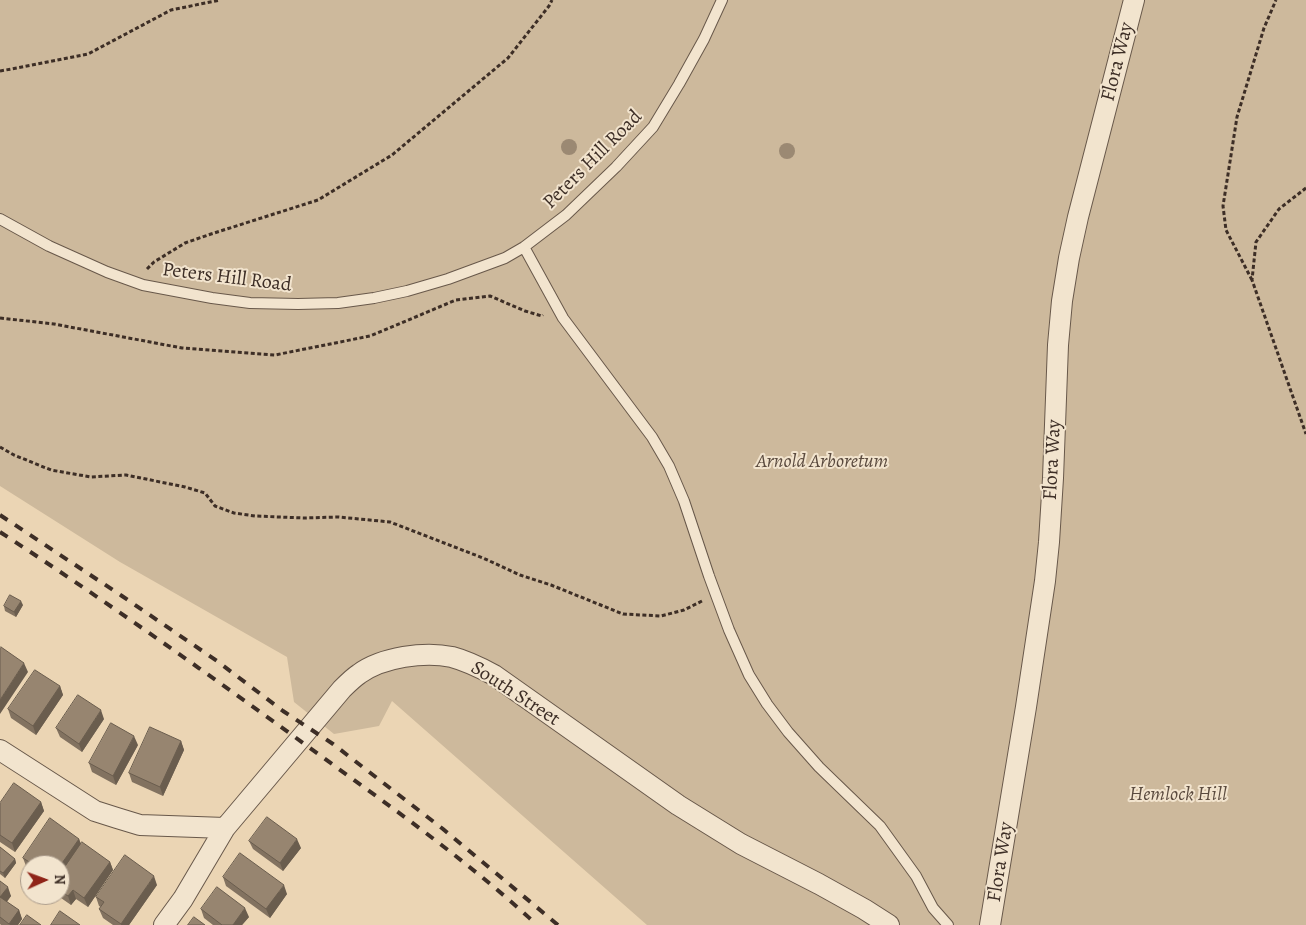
<!DOCTYPE html>
<style>
body{margin:0}
#map{position:relative;width:1306px;height:925px;overflow:hidden;background:#ebd5b4;font-family:Alegreya,serif}
canvas{display:block}
.north{position:absolute;left:20px;top:855px;width:50px;height:50px;box-sizing:border-box;background:#f2e4ce;border:1px solid #aa9b8b;border-radius:50%;rotate:88deg;font-size:14px;font-weight:700;line-height:20px;text-align:center;color:#3d2e26}
.north::after{content:'';display:block;margin:auto;width:18px;height:22px;background:#8f2418;clip-path:polygon(50% 0,100% 100%,50% 72%,0 100%)}
</style>
<div id="map">
<canvas width="1306" height="925"></canvas>
<div class="north">N</div>
</div>
<script>
const c = document.querySelector('canvas').getContext('2d');
c.lineJoin = 'round';
function fill(path, color) {
  c.fillStyle = color;
  c.fill(path, 'evenodd');
}
function stroke(path, color, width, dash) {
  c.strokeStyle = color;
  c.lineWidth = width;
  c.lineCap = dash ? 'butt' : 'round';
  c.setLineDash(dash || []);
  c.stroke(path);
}
function write(font, color, halo, rows, align = 'center') {
  c.font = font + ' Alegreya,serif';
  c.lineWidth = 4;
  c.setLineDash([]);
  c.textBaseline = 'middle';
  c.strokeStyle = halo;
  c.fillStyle = color;
  for (const [text, x, y, turn = 0] of rows) {
    c.save();
    c.translate(x, y);
    c.rotate((+turn || 0) * Math.PI / 180);
    c.textAlign = isNaN(turn) ? turn : align;
    if (halo) c.strokeText(text, 0, 0);
    c.fillText(text, 0, 0);
    c.restore();
  }
}
fill(new Path2D(`
 M0 0H1306V925H647L392 701 379 726 334 734 294 702 287 657 120 562 0 486Z`), '#cdb99c');
const service = new Path2D(`
 M0 219 49 246 107 272 143 285 212 298 250 303 298 304 338 303 374 298 407 291 448 279 505 258 524 247 566 215 616 167 653 127 679 84 704 39 722 0
 M524 247 563 318 652 437 669 466 684 501 709 576 729 630 749 675 767 704 788 732 819 767 880 826 916 876 933 908 948 925`);
const minor = new Path2D(`
 M0 750 95 811 117 818 140 825 225 828
 M164 925 183 899 225 828 342 689C347 684 353 678 359 674 382 657 425 651 452 657 467 661 481 668 494 675L678 805 741 844 819 884 864 909 889 925
 M990 925 1026 707 1045 581 1049 542 1053 478 1058 345 1062 301 1069 258 1078 217 1134 0`);
stroke(service, '#68584a', 12);
stroke(minor, '#68584a', 22);
stroke(new Path2D(`
 M0 71 17 68 88 54 171 10 220 0
 M1306 188 1279 209 1256 242 1252 280 1306 434
 M147 269 154 262 185 243 211 234 318 200 392 155 508 58 549 6 552 0
 M1252 280 1226 230 1223 206 1237 117 1264 28 1276 0
 M0 318 54 324 182 348 275 355 370 336 456 300 490 296 525 311 542 316 543 315
 M0 447 14 455 51 470 91 477 126 475 185 487 205 493 215 506 234 513 255 516 304 518 339 517 390 522 483 558 520 575 551 585 623 614 661 616 684 610 702 601`), '#3d2e26', 3, [4, 2.5]);
stroke(service, '#f2e4ce', 10);
stroke(minor, '#f2e4ce', 20);
stroke(new Path2D(`
 M0 515 122 596 217 661 283 711 333 744 443 829 558 925
 M0 532C106 601 208 674 310 748 388 805 467 860 537 925`), '#3d2e26', 4, [9, 9]);
c.fillStyle = '#9b8973';
for (const [x, y] of [
 [569,147],
 [787,151]
]) {
  c.beginPath();
  c.arc(x, y, 8, 0, 2 * Math.PI);
  c.fill();
}
fill(new Path2D(`
 M23 605 16 617 5 611 4 606Z
 M60 686 63 695 36 735 11 718 8 709Z
 M104 719 82 752 60 737 56 728Z
 M181 741 184 750 163 796 132 782 129 773Z
 M138 745 116 785 92 772 89 763Z
 M41 802 44 811 15 852 0 842V803Z
 M79 839 81 844 110 862 113 870 88 907 76 899 71 905 61 898 60 895V865H30V869L26 866 23 858Z
 M249 841 301 848 283 871 253 849Z
 M0 847 15 859 16 863 5 878 0 874Z
 M223 877 287 894 270 918 226 886Z
 M0 881 11 896 7 902 19 910 22 919 18 925H1L0 924Z
 M157 885 129 925H113L103 918 99 909 101 907 99 906 96 897Z
 M201 909 249 917 242 925H213L204 918Z`), '#827260');
fill(new Path2D(`
 M21 601 23 605 16 617 14 612Z
 M24 663 28 672 0 714V700Z
 M60 686 63 695 36 735 33 726Z
 M101 710 104 719 82 752 79 744Z
 M134 736 138 745 116 785 113 776Z
 M181 741 184 750 163 796 160 787Z
 M41 802 44 811 15 852 12 843Z
 M79 839 82 848 60 879V866Z
 M297 839 301 848 283 871 280 863Z
 M15 859 16 863 5 878 3 873Z
 M110 862 113 870 88 907 84 898Z
 M154 876 157 885 129 925H121V924Z
 M284 885 287 894 270 918 266 909Z
 M8 887 11 896 3 906 0 897Z
 M73 890 76 899 71 905 68 896Z
 M245 908 249 917 242 925H233Z
 M19 910 22 919 18 925H10L9 924Z`), '#6a5d4e');
const building = new Path2D(`
 M10 595 21 601 14 612 4 606Z
 M1 647 24 663 0 700V648Z
 M35 670 60 686 33 726 8 709Z
 M78 695 101 710 79 744 56 728Z
 M111 723 134 736 113 776 89 763Z
 M150 727 181 741 160 787 129 773Z
 M14 783 41 802 12 843 0 835V803Z
 M267 817 297 839 280 863 249 841Z
 M50 818 79 839 60 866V865H34L23 858Z
 M82 842 110 862 84 898 73 890 68 896 60 891V885L62 882 60 881V874Z
 M0 847 15 859 3 873 0 871Z
 M240 853 284 885 266 909 223 877Z
 M125 855 154 876 121 924 99 909 104 902 96 897Z
 M0 881 8 887 0 897 19 910 9 924 0 917Z
 M217 887 245 908 233 925H222L201 909Z
 M60 911 80 925H51Z
 M27 915 41 925H20Z
 M194 917 205 925H188Z`);
fill(building, '#978570');
stroke(building, '#6a5d4e', 1);
write('20px', '#3d2e26', '#f2e4ce', [
 ["Flora Way",1118,62,-76],
 ["Peters Hill Road",593,160,-45],
 ["Peters Hill Road",227,278,7],
 ["Flora Way",1053,460,-87],
 ["South Street",515,694,33],
 ["Flora Way",1001,862,-81]
]);
write('italic 20px', '#5a4a3e', '#f2e4ce', [
 ["Arnold Arboretum",822,462],
 ["Hemlock Hill",1178,795]
]);
</script>
